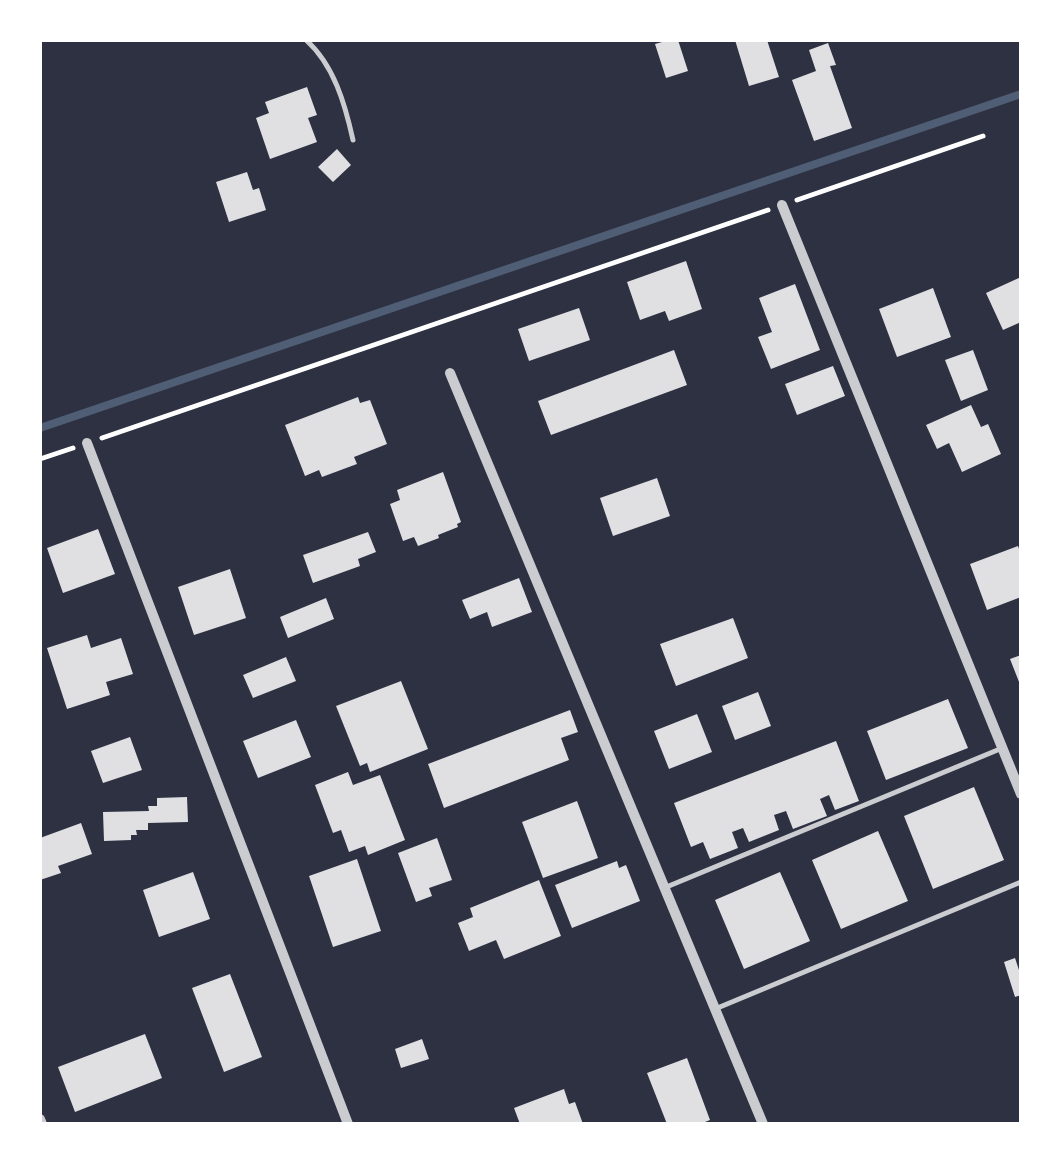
<!DOCTYPE html>
<style>
body{margin:0}
#map{position:relative;width:1061px;height:1164px;overflow:hidden;background:#2d3142;font-family:Commissioner,sans-serif}
canvas{display:block}
.frame{position:absolute;inset:0;border:42px solid #fff;pointer-events:none}
</style>
<div id="map">
<canvas width="1061" height="1164"></canvas>
<div class="frame"></div>
</div>
<script>
const c = document.querySelector('canvas').getContext('2d');
c.lineJoin = 'round';
function stroke(path, color, width, dash) {
  c.strokeStyle = color;
  c.lineWidth = width;
  c.lineCap = dash ? 'butt' : 'round';
  c.setLineDash(dash || []);
  c.stroke(path);
}
function fill(path, color) {
  c.fillStyle = color;
  c.fill(path, 'evenodd');
}
stroke(new Path2D(`
 M40 428 1021 94`), '#4f5d75', 8);
fill(new Path2D(`
 M669 40H678L688 71 666 78 655 44Z
 M735 40H767L779 77 749 86Z
 M828 43 836 65 830 66 852 128 814 141 792 80 816 71 809 50Z
 M307 87 317 115 308 118 317 142 270 159 256 118 269 113 265 102Z
 M337 149 351 165 333 182 318 167Z
 M247 172 253 190 259 188 266 210 229 222 216 182Z
 M686 261 702 309 669 321 665 311 640 320 627 282Z
 M1021 277V322L1003 330 986 293Z
 M795 284 820 350 771 369 758 337 772 332 759 298Z
 M933 288 951 337 897 357 879 309Z
 M579 308 590 340 529 361 518 329Z
 M674 350 687 385 551 435 538 401Z
 M973 350 988 390 961 401 945 360Z
 M833 366 845 396 797 415 785 384Z
 M358 397 360 403 370 400 387 444 354 457 357 464 322 477 319 470 305 476 285 425Z
 M971 405 981 427 988 424 1001 454 962 472 949 443 937 449 926 425Z
 M443 472 461 522 457 524 458 527 438 535 439 538 418 546 414 537 403 541 390 504 400 500 397 490Z
 M657 478 670 516 613 536 600 498Z
 M98 529 115 574 63 593 47 548Z
 M368 532 376 552 358 559 360 566 313 583 303 555Z
 M1018 546 1021 555V597L987 610 970 564Z
 M230 569 246 618 194 635 178 587Z
 M519 578 532 612 492 627 487 612 470 619 462 600Z
 M326 598 334 619 288 638 280 617Z
 M733 618 748 658 676 686 660 644Z
 M87 635 91 648 121 638 133 674 106 682 110 695 67 709 47 648Z
 M1021 655V687L1010 659Z
 M286 657 296 681 253 698 243 675Z
 M401 681 428 749 370 772 367 763 360 766 336 706Z
 M758 692 771 726 735 740 722 706Z
 M948 699 968 748 886 780 867 731Z
 M570 710 578 732 561 738 569 760 444 808 428 764Z
 M697 714 712 752 669 769 654 731Z
 M296 720 311 757 258 778 243 741Z
 M130 737 142 770 103 783 91 751Z
 M836 741 859 801 835 810 829 795 820 799 827 816 793 829 786 811 774 815 779 830 749 842 743 828 732 832 738 848 710 859 703 842 691 847 674 803Z
 M348 772 353 785 380 775 405 840 368 855 365 846 349 852 341 830 333 833 315 785Z
 M974 787 1004 860 933 889 904 816Z
 M187 797 188 822 148 823V830H136L137 835H131V840L104 841 103 812 149 811 148 806H157V798Z
 M577 801 598 858 543 878 522 822Z
 M81 823 92 854 58 866 61 873 40 880V838Z
 M878 831 908 901 841 929 812 860Z
 M437 838 452 880 429 888 432 896 416 902 398 853Z
 M357 859 381 931 333 947 309 876Z
 M617 861 619 868 626 865 640 901 572 928 555 885Z
 M193 872 210 919 159 937 143 890Z
 M780 872 810 941 744 969 715 900Z
 M539 880 561 936 504 959 496 940 469 951 458 923 473 917 470 908Z
 M1015 958 1019 970 1021 969V995L1015 997 1004 962Z
 M230 974 262 1057 224 1072 192 988Z
 M145 1034 162 1078 75 1112 58 1067Z
 M422 1039 429 1059 401 1068 395 1049Z
 M687 1058 710 1120 700 1124H667L647 1073Z
 M564 1089 569 1104 575 1102 583 1124H520L514 1108Z`), '#e0e0e3');
stroke(new Path2D(`
 M797 200 983 136
 M102 438 768 210
 M40 459 73 448`), '#fff', 5);
stroke(new Path2D(`
 M306 40C334 65 345 104 353 140
 M664 888 1000 749
 M715 1009 1021 882`), '#caccd0', 5);
stroke(new Path2D(`
 M782 205 1021 794
 M450 373 763 1124
 M87 443 348 1124
 M40 1119 42 1124`), '#caccd0', 10);
</script>
